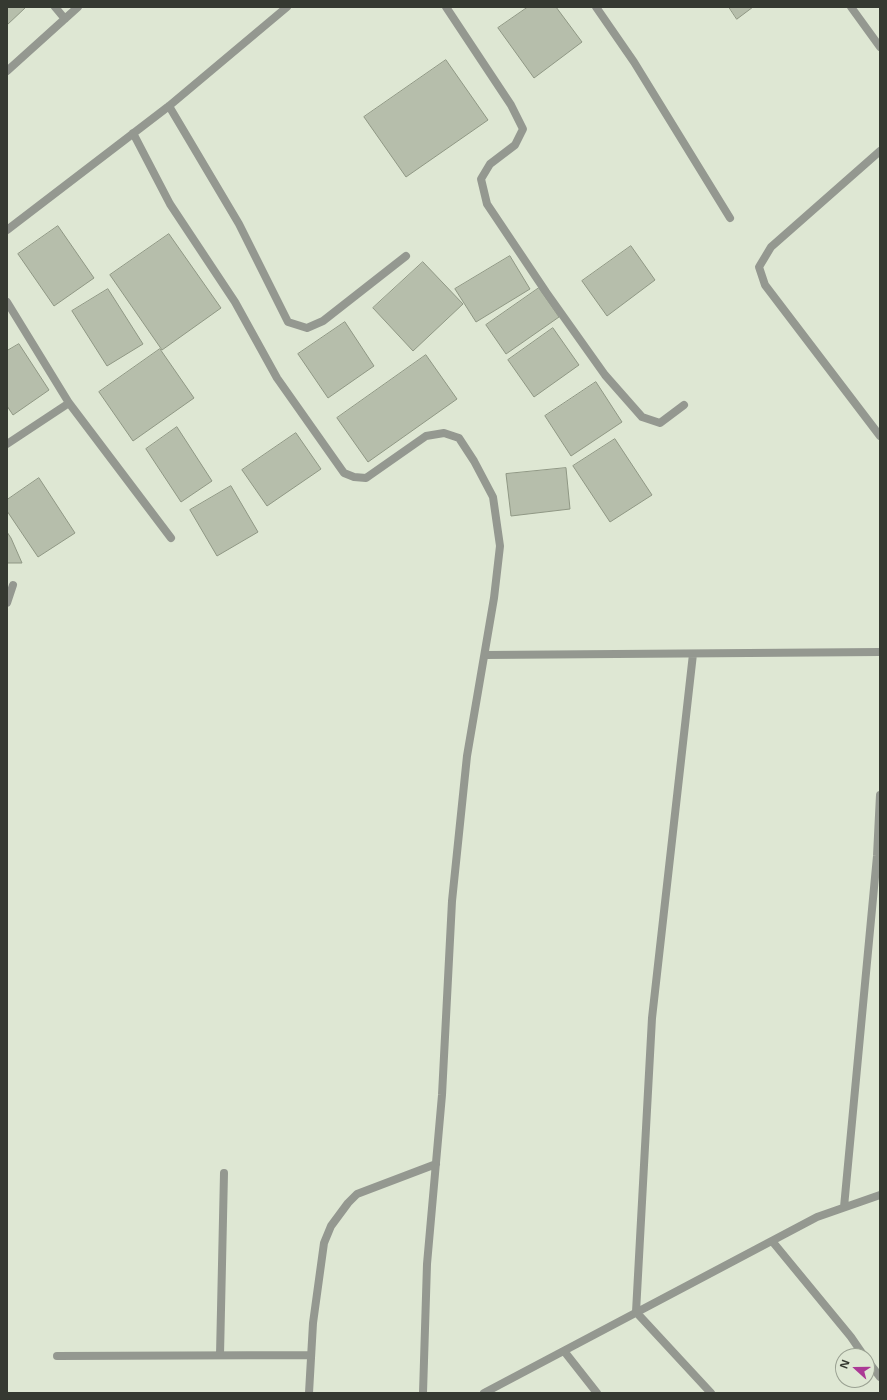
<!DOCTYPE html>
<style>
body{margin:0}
#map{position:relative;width:887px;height:1400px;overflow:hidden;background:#dee7d3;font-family:"Noto Sans",sans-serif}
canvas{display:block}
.frame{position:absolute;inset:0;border:8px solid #353931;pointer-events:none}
.north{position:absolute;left:835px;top:1348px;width:40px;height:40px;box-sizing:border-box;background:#dee7d3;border:1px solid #9aa192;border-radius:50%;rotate:291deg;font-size:11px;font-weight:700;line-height:16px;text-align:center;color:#353931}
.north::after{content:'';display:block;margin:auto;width:14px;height:18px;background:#ab3995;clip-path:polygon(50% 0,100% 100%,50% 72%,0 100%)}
</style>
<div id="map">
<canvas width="887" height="1400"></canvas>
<div class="frame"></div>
<div class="north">N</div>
</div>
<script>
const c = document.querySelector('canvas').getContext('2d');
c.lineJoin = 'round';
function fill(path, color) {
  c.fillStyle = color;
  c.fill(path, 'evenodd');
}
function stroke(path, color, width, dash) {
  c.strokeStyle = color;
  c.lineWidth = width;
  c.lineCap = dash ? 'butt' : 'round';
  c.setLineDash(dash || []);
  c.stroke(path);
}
const building = new Path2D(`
 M7 7H24L25 8 7 25Z
 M528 7H556L582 42 534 78 498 28Z
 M729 7H753L737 19Z
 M446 60 488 120 406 177 364 117Z
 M58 226 94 278 54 306 18 254Z
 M169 234 221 308 162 350 110 275Z
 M631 246 655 280 607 316 582 281Z
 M510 256 530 289 476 322 455 289Z
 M423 262 463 304 413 351 373 308Z
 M539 288 559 317 506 354 486 325Z
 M108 289 143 344 107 366 72 311Z
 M345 322 374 366 328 398 298 354Z
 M553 328 579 365 534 397 508 360Z
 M19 344 49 390 13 415 7 406V351Z
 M160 349 194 398 133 441 99 392Z
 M426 355 457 399 368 462 337 418Z
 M596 382 622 422 571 456 545 416Z
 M177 427 212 481 181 502 146 449Z
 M296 433 321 469 267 506 242 470Z
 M615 439 652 495 610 522 573 466Z
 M566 468 570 509 511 516 506 474Z
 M39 478 75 533 38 557 7 511V500Z
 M231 486 258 532 217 556 190 510Z
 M7 532 11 538 22 563H7Z`);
fill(building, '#b6beab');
stroke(building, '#8f9784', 1);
stroke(new Path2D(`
 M55 7 65 19
 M446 7 511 105 523 129 515 145 490 164 481 179 487 204 546 292 605 375 642 417 660 423 684 405
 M596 7 634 62 730 218
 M851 7 880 47
 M7 71 78 7
 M169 106 239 224 288 322 307 328 323 321 406 256
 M133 133 170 204 235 302 277 378 344 473 354 477 366 478 426 436 444 433 459 438 474 461 493 497 500 546 494 598 467 756 452 901 442 1095 427 1264 423 1393
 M880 151 771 247 759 267 765 285 880 436
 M7 230 169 106 287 7
 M7 302 69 403 171 538
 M7 444 69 403
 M7 603 13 585
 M693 654 652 1018 636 1312 711 1393
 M485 655 880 652
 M844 1207 877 856 880 795
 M772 1241 851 1337 864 1356
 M564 1351 597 1393
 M220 1355 224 1173
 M57 1356 311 1355
 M867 1360 880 1377
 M309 1393 313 1323 324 1243 331 1226 348 1203 357 1194 436 1164
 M484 1393 817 1217 880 1195`), '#949890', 8);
</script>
